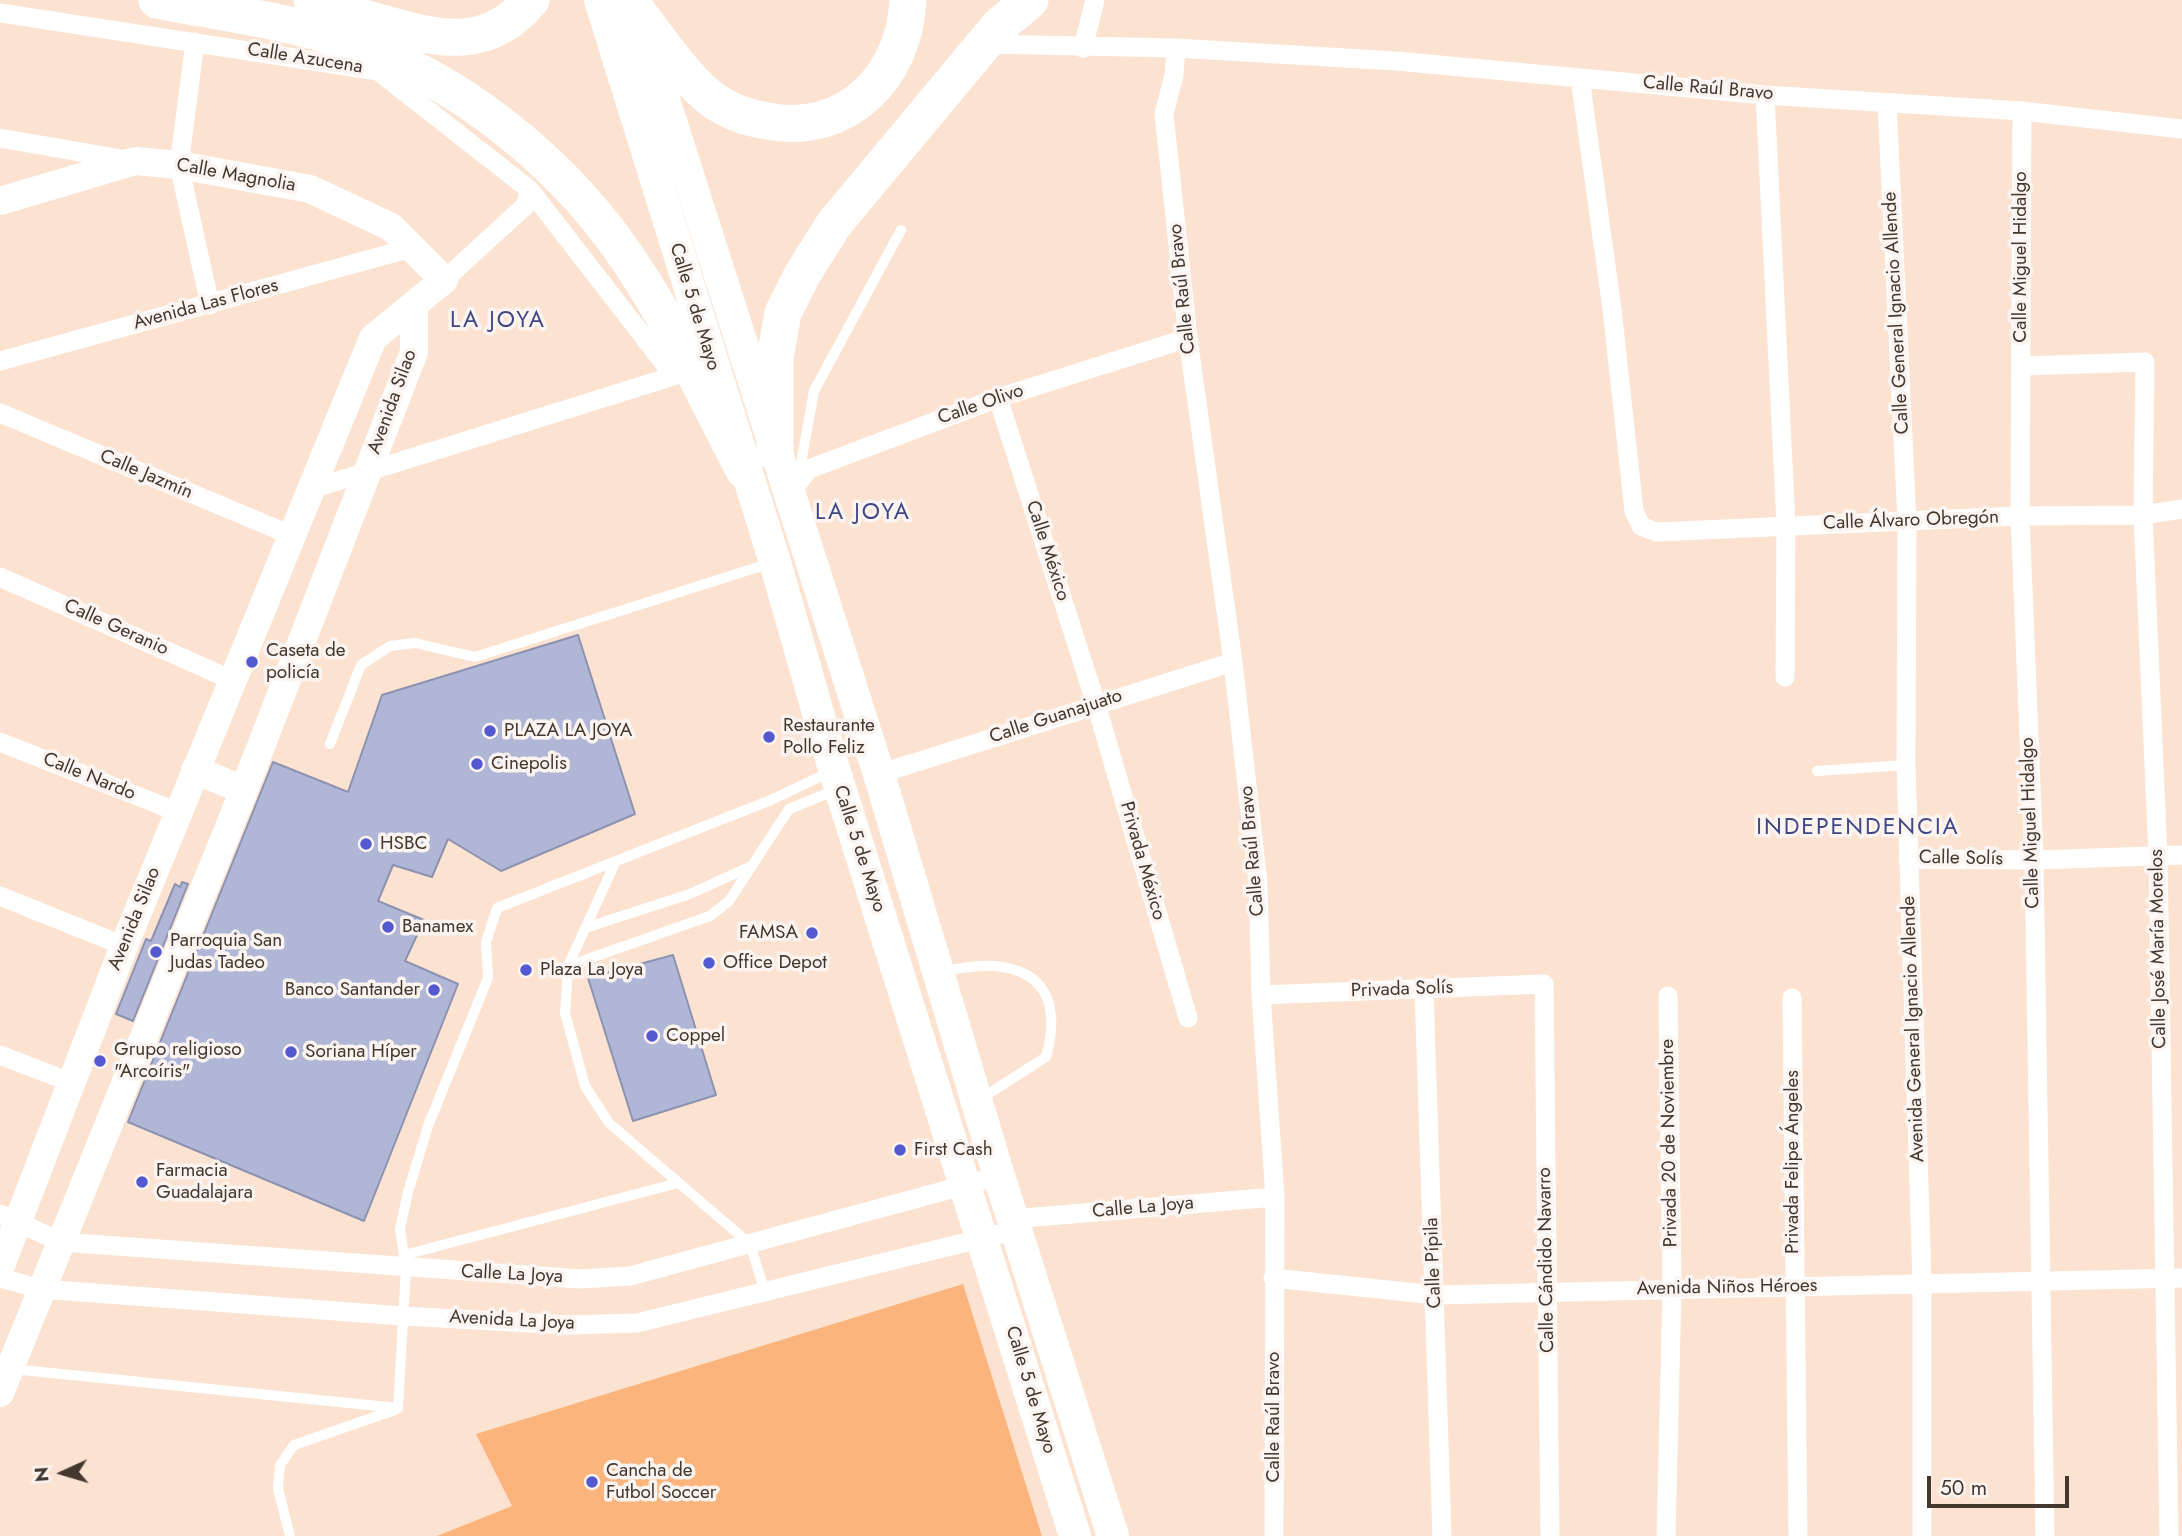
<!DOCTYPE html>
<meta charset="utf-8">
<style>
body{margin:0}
#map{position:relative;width:2182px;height:1536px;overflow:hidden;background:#fce3d1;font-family:Jost,sans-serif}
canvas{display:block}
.north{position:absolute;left:28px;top:1438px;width:70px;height:70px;-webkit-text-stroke:5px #fbf4f0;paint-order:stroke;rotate:266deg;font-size:19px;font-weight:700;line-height:28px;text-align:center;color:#43372e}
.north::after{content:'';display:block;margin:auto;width:24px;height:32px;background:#43372e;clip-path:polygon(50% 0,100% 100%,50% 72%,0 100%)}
.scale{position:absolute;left:1927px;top:1476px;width:142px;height:32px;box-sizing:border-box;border:4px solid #43372e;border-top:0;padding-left:9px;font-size:21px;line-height:24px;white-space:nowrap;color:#43372e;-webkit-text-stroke:5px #fbf4f0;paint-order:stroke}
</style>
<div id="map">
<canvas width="2182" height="1536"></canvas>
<div class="north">N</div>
<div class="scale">50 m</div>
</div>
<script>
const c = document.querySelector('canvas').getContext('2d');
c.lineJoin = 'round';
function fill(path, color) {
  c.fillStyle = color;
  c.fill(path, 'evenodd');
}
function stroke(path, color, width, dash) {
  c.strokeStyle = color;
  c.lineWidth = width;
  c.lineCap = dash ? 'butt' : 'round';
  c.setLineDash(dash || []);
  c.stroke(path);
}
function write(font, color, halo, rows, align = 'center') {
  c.font = font + ' Jost,sans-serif';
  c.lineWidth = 7;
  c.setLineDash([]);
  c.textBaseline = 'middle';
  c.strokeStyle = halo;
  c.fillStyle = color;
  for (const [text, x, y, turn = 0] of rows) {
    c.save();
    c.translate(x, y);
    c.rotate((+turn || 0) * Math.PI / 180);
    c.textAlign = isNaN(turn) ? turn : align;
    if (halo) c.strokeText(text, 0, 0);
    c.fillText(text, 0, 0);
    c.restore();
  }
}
fill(new Path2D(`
 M963 1284 1042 1536H437L512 1506 476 1434Z`), '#fbb47c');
const building = new Path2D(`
 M578 635 635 814 501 871 448 839 432 877 393 865 378 901 424 920 405 961 458 984 364 1221 128 1122 273 762 348 792 382 695Z
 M182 882 188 884 133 1021 116 1014 146 939 151 941 175 884 180 887Z
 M673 955 716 1095 633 1121 588 978Z`);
fill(building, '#b0b6d6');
stroke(building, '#8d92b1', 2);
stroke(new Path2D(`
 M799 474 814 391 901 230
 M330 744 361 665 390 646 415 643 475 657 771 563
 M1817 771 1906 765
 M615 863 568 966 565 1013 585 1086 609 1123 750 1244 765 1292
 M585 928 690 894 749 867
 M568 966 710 916 729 901 789 809 836 790
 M941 971C958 969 979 964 995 966 1050 971 1059 1010 1046 1057L980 1099
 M404 1255 678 1183
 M12 1369 398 1408
 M398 1408 406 1269 400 1229 408 1192 428 1126 488 978 486 942 497 908 771 800 830 772
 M290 1536 278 1489 280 1465 294 1445 395 1410`), '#fff', 10);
stroke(new Path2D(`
 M0 13 378 71 530 190 674 376
 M195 42 179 165 210 305
 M985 44 1176 48
 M1083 48 1095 0
 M1580 78 1612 309 1634 511 1641 526 1656 532 2020 516 2143 515 2182 509
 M1765 95 1786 525 1785 677
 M1887 103 1907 522 1906 765 1922 1282V1536
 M2022 111 2020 516 2034 860 2045 1536
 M0 138 127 160
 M444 280 525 206 530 190
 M0 361 411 248
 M2021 366 2145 362 2143 515 2158 856 2169 1536
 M998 398 1096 704 1188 1018
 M0 413 293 536
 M312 489 683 373
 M788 496 809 469 998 398 1188 338
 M0 577 232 680
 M0 742 178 812
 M879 774 1233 662
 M1908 859 2034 860 2182 855
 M0 896 124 946
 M1424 989 1442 1536
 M1261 995 1544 984 1550 1536
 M1792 998 1798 1536
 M0 1055 70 1082
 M0 1214 61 1242 580 1279 630 1276 999 1176
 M1012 1219 1275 1197
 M0 1278 41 1289 403 1316 569 1325 637 1323 1016 1230
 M1273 1278 1436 1295 2182 1278
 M1274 1536 1275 1197 1261 995 1258 883 1233 662 1188 338 1164 114 1174 75 1176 48 1396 61 1765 95 2022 111 2182 129
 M1666 1536 1672 1289 1668 996`), '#fff', 19);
stroke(new Path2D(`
 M0 201 135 161 179 165 310 189 391 227 444 280 373 338 124 946 0 1268
 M195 770 244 790
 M0 1393 244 790 414 352V308`), '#fff', 28);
stroke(new Path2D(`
 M600 0 775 562 834 769 1075 1536
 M639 21 879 774 999 1176 1113 1536`), '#fff', 32);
stroke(new Path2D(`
 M157 0C229 14 306 23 374 51 476 92 572 173 632 265 675 329 708 402 744 470
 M312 0C337 11 362 18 389 25 444 41 490 49 531 0
 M633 0 636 10C660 40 683 77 713 100 728 111 749 118 767 121 846 137 905 76 908 0
 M775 452V358L783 313 802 275 834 224 998 27 1030 0`), '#fff', 37);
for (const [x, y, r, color] of [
 [252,662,7,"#5559d0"],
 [490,731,7,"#5559d0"],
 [769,737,7,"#5559d0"],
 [477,764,7,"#5559d0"],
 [366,844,7,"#5559d0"],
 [388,927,7,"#5559d0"],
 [812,933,7,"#5559d0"],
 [156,952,7,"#5559d0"],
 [709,963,7,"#5559d0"],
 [526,970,7,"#5559d0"],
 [434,990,7,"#5559d0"],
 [652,1036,7,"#5559d0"],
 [291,1052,7,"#5559d0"],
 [100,1061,7,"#5559d0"],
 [900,1150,7,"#5559d0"],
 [142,1182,7,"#5559d0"],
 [592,1482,7,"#5559d0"]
]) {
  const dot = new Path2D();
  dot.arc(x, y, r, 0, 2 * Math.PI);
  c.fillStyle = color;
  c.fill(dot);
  stroke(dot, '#fbf4f0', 2.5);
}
write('19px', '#43372e', '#fbf4f0', [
 ["Calle Azucena",305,59,9],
 ["Calle Raúl Bravo",1708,89,5],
 ["Calle Magnolia",236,176,10],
 ["Calle Miguel Hidalgo",2021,257,-90],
 ["Calle Raúl Bravo",1183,289,-96],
 ["Avenida Las Flores",206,305,-15],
 ["Calle 5 de Mayo",694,307,73],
 ["Calle General Ignacio Allende",1897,313,-93],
 ["Avenida Silao",393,402,-70],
 ["Calle Olivo",981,405,-19],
 ["Calle Jazmín",146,475,23],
 ["Calle Álvaro Obregón",1911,521,-2],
 ["Calle México",1047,551,72],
 ["Calle Geranio",116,628,24],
 ["Calle Guanajuato",1056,717,-18],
 ["Calle Nardo",89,777,22],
 ["Calle Miguel Hidalgo",2031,823,-92],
 ["Calle 5 de Mayo",859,849,72],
 ["Calle Raúl Bravo",1253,851,-95],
 ["Calle Solís",1961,859,1],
 ["Privada México",1142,861,74],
 ["Avenida Silao",135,919,-68],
 ["Calle José María Morelos",2159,949,-91],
 ["Privada Solís",1402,990,-2],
 ["Avenida General Ignacio Allende",1914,1029,-92],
 ["Privada 20 de Noviembre",1670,1143,-91],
 ["Privada Felipe Ángeles",1793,1162,-90],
 ["Calle La Joya",1143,1208,-5],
 ["Calle Cándido Navarro",1547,1260,-91],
 ["Calle Pípila",1434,1263,-92],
 ["Calle La Joya",512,1275,3],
 ["Avenida Niños Héroes",1727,1288,-1],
 ["Avenida La Joya",512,1321,3],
 ["Calle 5 de Mayo",1030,1390,73],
 ["Calle Raúl Bravo",1274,1417,-90]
]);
write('19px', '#43372e', '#fbf4f0', [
 ["Caseta de",266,651],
 ["policía",266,673],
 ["Restaurante",783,726],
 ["Pollo Feliz",783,748],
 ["PLAZA LA JOYA",504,731],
 ["Cinepolis",491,764],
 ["HSBC",380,844],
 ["Banamex",402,927],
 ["FAMSA",798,933,"right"],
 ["Parroquia San",170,941],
 ["Judas Tadeo",170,963],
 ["Office Depot",723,963],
 ["Plaza La Joya",540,970],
 ["Banco Santander",420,990,"right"],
 ["Coppel",666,1036],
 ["Grupo religioso",114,1050],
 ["\"Arcoíris\"",114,1072],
 ["Soriana Híper",305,1052],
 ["First Cash",914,1150],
 ["Farmacia",156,1171],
 ["Guadalajara",156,1193],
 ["Cancha de",606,1471],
 ["Futbol Soccer",606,1493]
], 'left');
c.letterSpacing = '2px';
write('23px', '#414784', '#fbf4f0', [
 ["LA JOYA",498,321],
 ["LA JOYA",863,513],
 ["INDEPENDENCIA",1858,828]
]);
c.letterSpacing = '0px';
</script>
